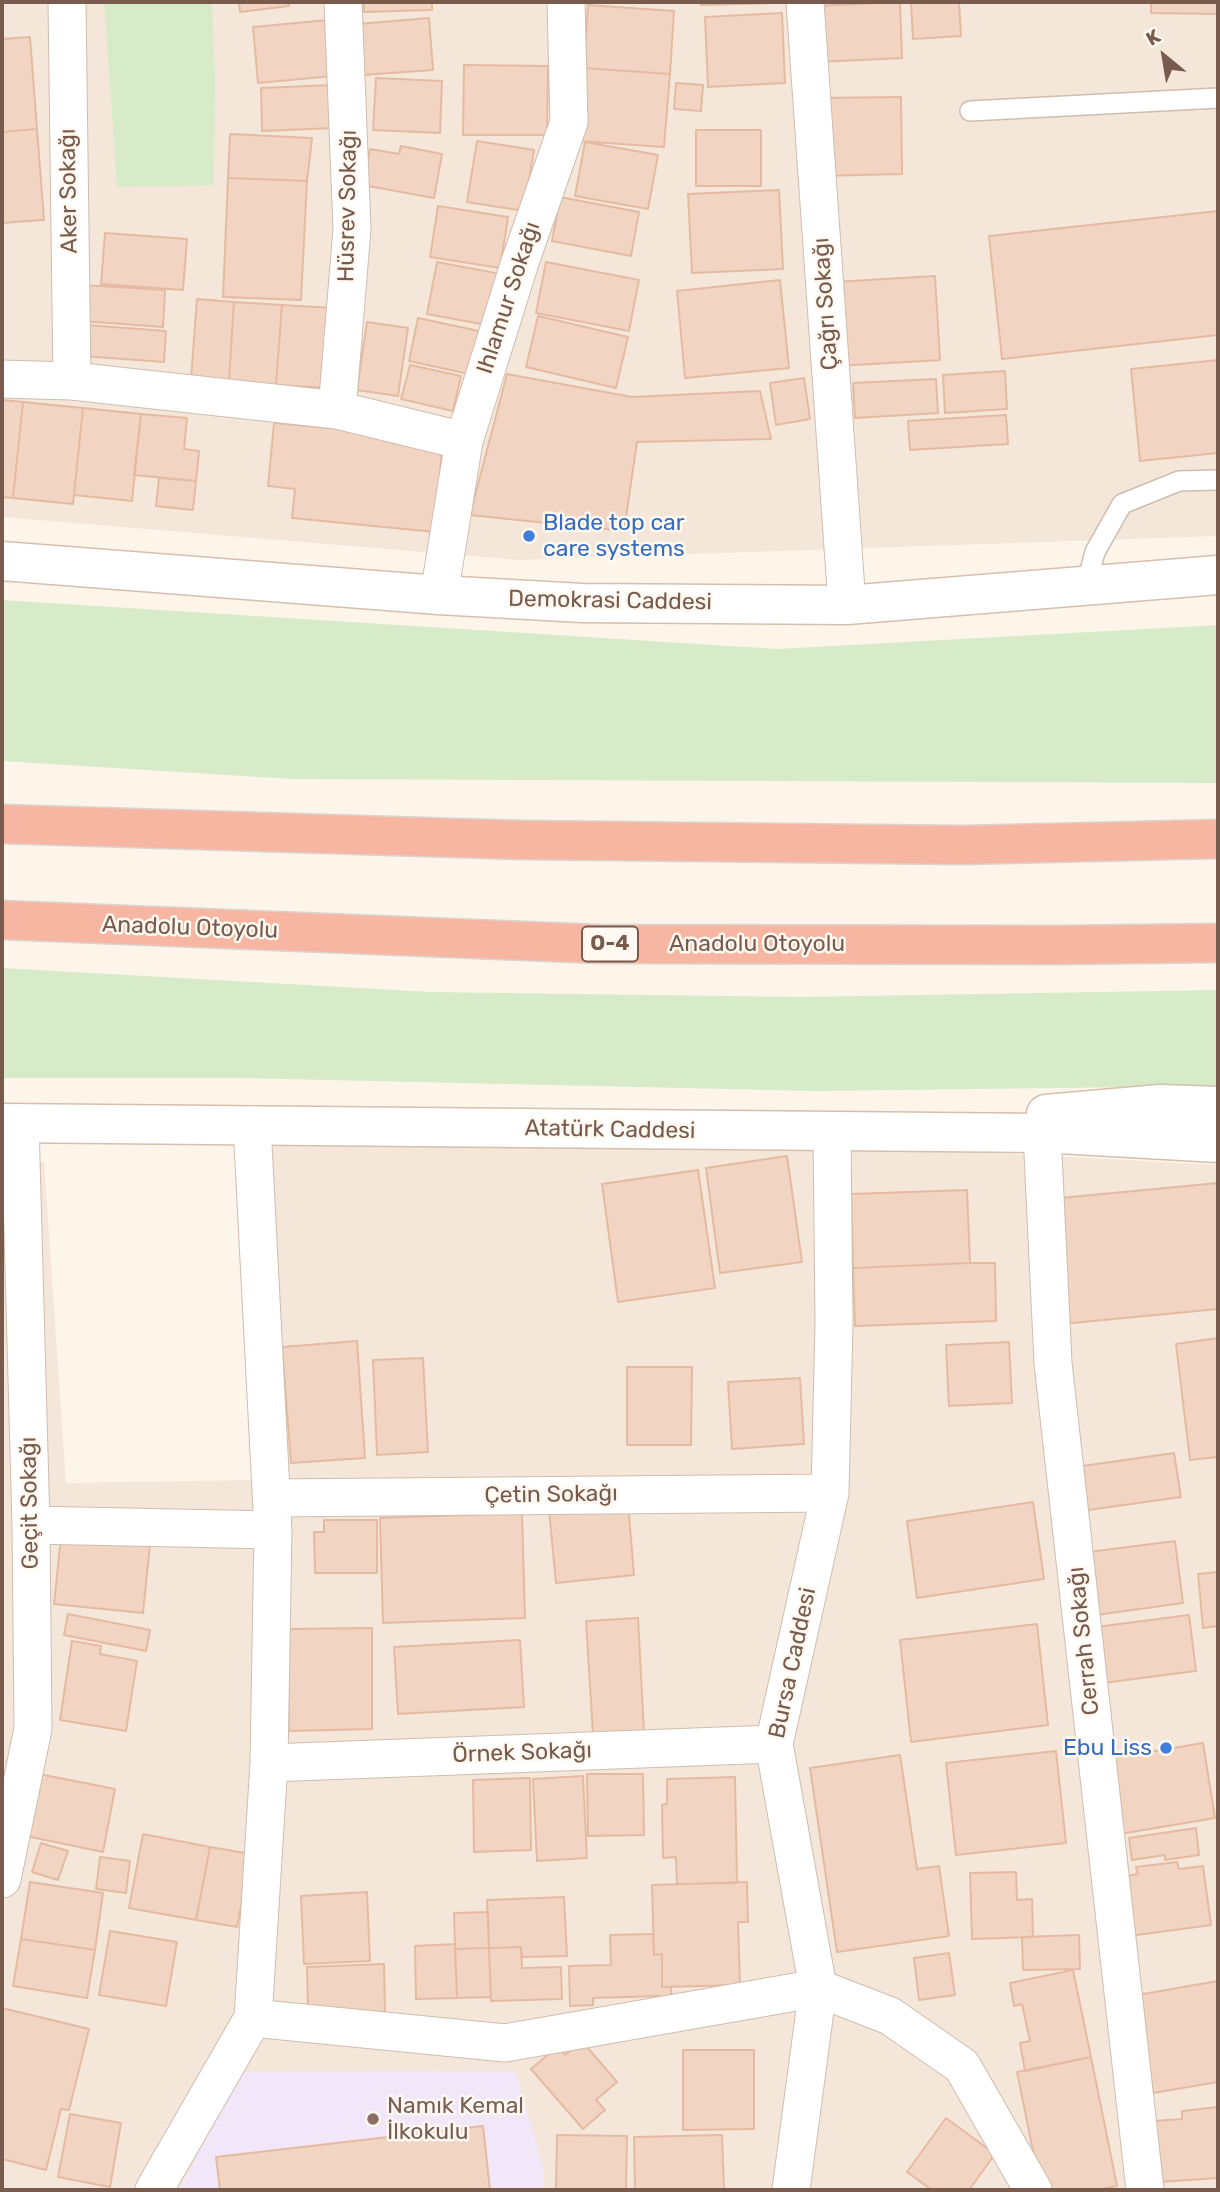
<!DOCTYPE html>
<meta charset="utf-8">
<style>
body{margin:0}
#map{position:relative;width:1220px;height:2192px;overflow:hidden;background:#fdf5ea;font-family:Rubik,sans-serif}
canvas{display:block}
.frame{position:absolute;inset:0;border:4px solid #785b4d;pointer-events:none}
.north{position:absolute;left:1129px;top:21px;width:70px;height:70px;-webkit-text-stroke:5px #fff9f1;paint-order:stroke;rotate:330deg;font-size:19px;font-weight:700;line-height:28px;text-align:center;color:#785b4d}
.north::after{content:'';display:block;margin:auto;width:24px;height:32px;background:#785b4d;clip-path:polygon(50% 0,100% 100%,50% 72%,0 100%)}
</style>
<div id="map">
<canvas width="1220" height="2192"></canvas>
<div class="frame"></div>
<div class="north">K</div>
</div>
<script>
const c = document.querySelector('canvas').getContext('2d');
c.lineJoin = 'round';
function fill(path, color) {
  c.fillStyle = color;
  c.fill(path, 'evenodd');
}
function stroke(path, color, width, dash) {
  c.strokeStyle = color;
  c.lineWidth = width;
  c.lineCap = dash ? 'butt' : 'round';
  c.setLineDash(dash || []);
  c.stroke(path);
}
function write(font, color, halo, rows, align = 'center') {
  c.font = font + ' Rubik,sans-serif';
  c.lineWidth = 5;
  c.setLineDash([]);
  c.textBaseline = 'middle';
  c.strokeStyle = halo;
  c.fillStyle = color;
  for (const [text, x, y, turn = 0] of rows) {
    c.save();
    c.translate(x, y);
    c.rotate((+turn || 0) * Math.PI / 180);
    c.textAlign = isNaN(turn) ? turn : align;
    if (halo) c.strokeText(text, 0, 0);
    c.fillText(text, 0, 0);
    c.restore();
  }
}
fill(new Path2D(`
 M2 2H1218V536L519 560 2 517Z
 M238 1144 976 1152 1218 1165V2190H2V1159L44 1162 66 1483 253 1480Z`), '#f4e7d9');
fill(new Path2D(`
 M515 2071 543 2166V2190H179L242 2072Z`), '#f2e7f9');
fill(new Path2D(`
 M104 2H212L215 75 214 185 117 187Z
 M2 600 778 649 1218 625V783L292 779 2 761Z
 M2 968 431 992 801 997 1218 990V1086L816 1091 239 1078H2Z`), '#d7ebc8');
const building = new Path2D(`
 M239 2H288L289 6 240 12Z
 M364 2H432V10L364 12Z
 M701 2H778V3L701 5Z
 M900 2 902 58 818 62 815 6Z
 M911 2H959L961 36 913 39Z
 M1151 2H1218V14L1151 13Z
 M588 5 674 11 670 74 584 68Z
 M782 13 785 83 708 87 705 17Z
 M429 18 433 70 362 75 358 24Z
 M328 20 333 76 258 83 253 27Z
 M30 37 37 129 2 132V39Z
 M464 65 548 66 547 135H463Z
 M584 68 670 74 664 147 578 141Z
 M376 78 442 81 440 133 373 130Z
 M676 83 703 85 701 111 674 109Z
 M333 85 334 128 262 131 261 88Z
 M901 97 902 174 819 176 818 98Z
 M37 129 44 220 2 223V132Z
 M696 130H761V186H696Z
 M230 134 312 138 307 181 228 178Z
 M477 141 534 150 524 211 467 202Z
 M585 142 658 155 648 209 575 196Z
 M401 146 442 154 434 198 363 185 370 149 399 154Z
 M228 178 307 181 301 300 223 297Z
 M779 190 783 269 692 273 688 194Z
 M560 197 639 212 631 256 552 241Z
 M438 206 508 217 500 268 430 257Z
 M1218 211V335L1002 359 989 236Z
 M105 233 187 239 183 290 101 284Z
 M437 262 506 275 497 327 427 314Z
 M546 262 639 280 629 331 536 313Z
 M935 276 940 360 838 366 834 282Z
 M780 280 789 368 685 378 677 291Z
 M83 285 165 290 163 327 81 321Z
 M197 299 234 302 229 382 191 379Z
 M234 302 282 305 276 385 229 382Z
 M282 305 332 308 327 388 276 385Z
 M538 316 628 337 616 388 526 367Z
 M418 318 479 331 469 374 409 361Z
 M367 322 408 328 398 396 357 390Z
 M86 325 166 331 164 362 83 356Z
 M1218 360V453L1140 461 1131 369Z
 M410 365 461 376 453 411 401 399Z
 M1005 371 1007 409 945 413 943 375Z
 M507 374 632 397 760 391 771 439 637 442 624 531 470 515Z
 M804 378 810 419 776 425 770 383Z
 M936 379 938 413 855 418 853 383Z
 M2 400 23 402 13 498 2 497Z
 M23 402 83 408 73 504 13 498Z
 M83 408 141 414 132 501 74 495Z
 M141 414 187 418 184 449 199 451 196 481 134 475Z
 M1006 415 1008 444 910 450 908 421Z
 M274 423 443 438 435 532 292 518 295 489 268 486Z
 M159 478 196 481 193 510 156 506Z
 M787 1156 802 1262 720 1273 706 1168Z
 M698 1170 715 1288 618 1302 602 1184Z
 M1218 1183V1309L1062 1324 1050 1199Z
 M967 1190 970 1263 853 1268 851 1194Z
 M970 1263H995L996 1321 855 1326 853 1268Z
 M1218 1338V1457L1190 1460 1176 1344Z
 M357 1341 365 1458 291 1463 282 1347Z
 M1009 1342 1012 1403 949 1406 946 1345Z
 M423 1358 428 1452 377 1455 373 1360Z
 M627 1367H692L691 1445H627Z
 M800 1378 804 1444 732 1449 728 1382Z
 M1174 1453 1181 1497 1081 1511 1075 1467Z
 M1033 1502 1044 1579 917 1598 907 1521Z
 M628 1503 634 1575 556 1583 549 1510Z
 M522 1513 525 1618 383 1623 380 1518Z
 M324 1520H377V1573H315L314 1532H324Z
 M61 1537 150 1545 143 1613 54 1604Z
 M1175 1541 1183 1603 1089 1616 1081 1553Z
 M1218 1572V1626L1203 1628 1198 1574Z
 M68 1614 150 1630 146 1651 64 1635Z
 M1189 1615 1196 1671 1103 1683 1096 1627Z
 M638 1618 644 1732 593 1735 586 1621Z
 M1037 1624 1048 1725 911 1742 900 1640Z
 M372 1628V1729L289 1731 288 1629Z
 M520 1640 524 1707 398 1714 394 1647Z
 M72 1641 101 1646 100 1654 137 1661 126 1731 60 1720Z
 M1203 1743 1215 1818 1120 1834 1107 1759Z
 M1056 1751 1066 1843 956 1855 946 1763Z
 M900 1755 917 1869 939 1866 949 1936 837 1952 810 1768Z
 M39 1774 115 1789 103 1852 26 1836Z
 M587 1774H643L644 1835 588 1836Z
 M583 1776 587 1858 537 1861 533 1779Z
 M735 1777 737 1883 677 1884 676 1857 663 1858 662 1805 667 1804V1779Z
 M530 1778 531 1850 474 1852 473 1780Z
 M1196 1828 1199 1855 1165 1860V1855L1132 1860 1129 1838Z
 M143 1834 210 1847 196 1920 129 1908Z
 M41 1843 68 1851 58 1880 32 1872Z
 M210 1847 251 1854 237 1927 196 1920Z
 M100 1857 130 1861 126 1893 96 1889Z
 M1177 1862 1179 1869 1203 1866 1211 1925 1122 1937 1114 1878 1138 1874 1136 1867Z
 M1016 1872 1017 1900 1032 1899 1033 1937 972 1939 970 1873Z
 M30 1882 103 1893 95 1950 21 1939Z
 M747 1882 748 1922H738L740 1985 662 1987V1954L654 1955 652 1885Z
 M367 1892 370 1961 304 1964 301 1896Z
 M564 1897 567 1956 522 1957 521 1947 489 1948 487 1900Z
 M488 1912 489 1948 455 1949 454 1913Z
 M110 1931 177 1942 166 2006 99 1995Z
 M653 1934 654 1955 662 1954V1987H671L672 2003H660V1996L593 1998V2005L570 2006 569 1966 611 1965 610 1935Z
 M1079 1935 1080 1969 1023 1970 1022 1937Z
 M21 1939 95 1950 87 1998 13 1986Z
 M455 1944 457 1998 416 1999 415 1946Z
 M521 1947 522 1968 561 1967 562 1999 491 2001 489 1948Z
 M489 1948 491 1997 457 1998 455 1949Z
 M949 1953 955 1995 919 2000 914 1958Z
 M384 1964 385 2012 308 2015 307 1967Z
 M1073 1970 1091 2057 1025 2071 1020 2043 1030 2041 1022 2004 1014 2006 1010 1983Z
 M1218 1981V2082L1153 2093 1137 1995Z
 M2 2008 89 2029 69 2110 61 2109 46 2170 2 2159Z
 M582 2041 617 2082 596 2100 605 2110 583 2129 531 2069 558 2046 565 2055Z
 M683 2050H754V2129L683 2130Z
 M1091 2057 1117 2186 1096 2190H1041L1017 2072Z
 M1218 2107V2178L1159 2182 1154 2121 1182 2119V2111Z
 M70 2114 121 2123 110 2187 58 2177Z
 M946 2118 995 2154 969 2190H932L907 2172Z
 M483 2126 490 2190H220L216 2157Z
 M557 2135 627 2136 626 2190H556Z
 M722 2135 724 2190H635L634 2137Z`);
fill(building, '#f2d4c2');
stroke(building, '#e5baa2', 2);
const lane = new Path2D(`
 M970 111 1218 98
 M1086 586 1095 552 1122 504 1179 481 1218 480`);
const street = new Path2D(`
 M67 2 72 381
 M805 2 847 605
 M2 379 72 381 337 410 464 441
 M337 410 352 229 343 2
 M439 595 464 441 520 262 569 122 566 2
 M1042 1133 1053 1363 1145 2190
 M272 1498 830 1493
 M31 1525 273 1530
 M269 1763 774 1744
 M2 1879 33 1729 31 1525 20 1123
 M253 2018 505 2043 818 1988 890 2016 962 2066 1033 2190
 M154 2190 253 2018 269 1763 273 1530 252 1125
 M791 2190 818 1988 774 1744 830 1493 834 1323 832 1133`);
const secondary = new Path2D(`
 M2 561 439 595 582 603 847 605 1218 575
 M1046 1114 1160 1104 1218 1106
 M2 1123 1042 1133 1218 1143`);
const highway = new Path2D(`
 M2 824 522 840 963 845 1218 839
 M2 920 600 944 1060 945 1218 943`);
stroke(lane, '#cfbdaf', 22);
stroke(street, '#cfbdaf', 39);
stroke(secondary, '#d5bfaf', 41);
stroke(highway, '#dcd4d1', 41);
stroke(lane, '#fff', 19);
stroke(street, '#fff', 37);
stroke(secondary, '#fff', 38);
stroke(highway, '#f6b6a2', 38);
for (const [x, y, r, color] of [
 [529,536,7,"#3f7fe0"],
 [1166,1748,7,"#3f7fe0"],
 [373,2119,7,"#8d6e63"]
]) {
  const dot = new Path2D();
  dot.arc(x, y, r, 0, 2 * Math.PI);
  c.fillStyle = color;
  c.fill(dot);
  stroke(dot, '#fff9f1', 2.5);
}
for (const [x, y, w] of [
 [610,944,56]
]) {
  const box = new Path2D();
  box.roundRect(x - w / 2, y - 17.5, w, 35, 5);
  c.fillStyle = '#fff9f1';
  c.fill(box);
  stroke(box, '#785b4d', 2);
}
write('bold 21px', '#785b4d', null, [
 ["O-4",610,944]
]);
write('23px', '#785b4d', '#fff9f1', [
 ["Aker Sokağı",69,191,-91],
 ["Hüsrev Sokağı",348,206,-89],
 ["Ihlamur Sokağı",509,298,-72],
 ["Çağrı Sokağı",826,304,-94],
 ["Demokrasi Caddesi",610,601,1],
 ["Anadolu Otoyolu",190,928,2],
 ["Anadolu Otoyolu",757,944],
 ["Atatürk Caddesi",610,1130,1],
 ["Çetin Sokağı",551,1495,-1],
 ["Geçit Sokağı",30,1503,-91],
 ["Cerrah Sokağı",1084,1641,-96],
 ["Bursa Caddesi",793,1663,-78],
 ["Örnek Sokağı",522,1753,-2]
]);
write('23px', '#366cbe', '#fff9f1', [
 ["Blade top car",543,523],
 ["care systems",543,549],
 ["Ebu Liss",1152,1748,"right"]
], 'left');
write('23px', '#785e54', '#fff9f1', [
 ["Namık Kemal",387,2106],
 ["İlkokulu",387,2132]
], 'left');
</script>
